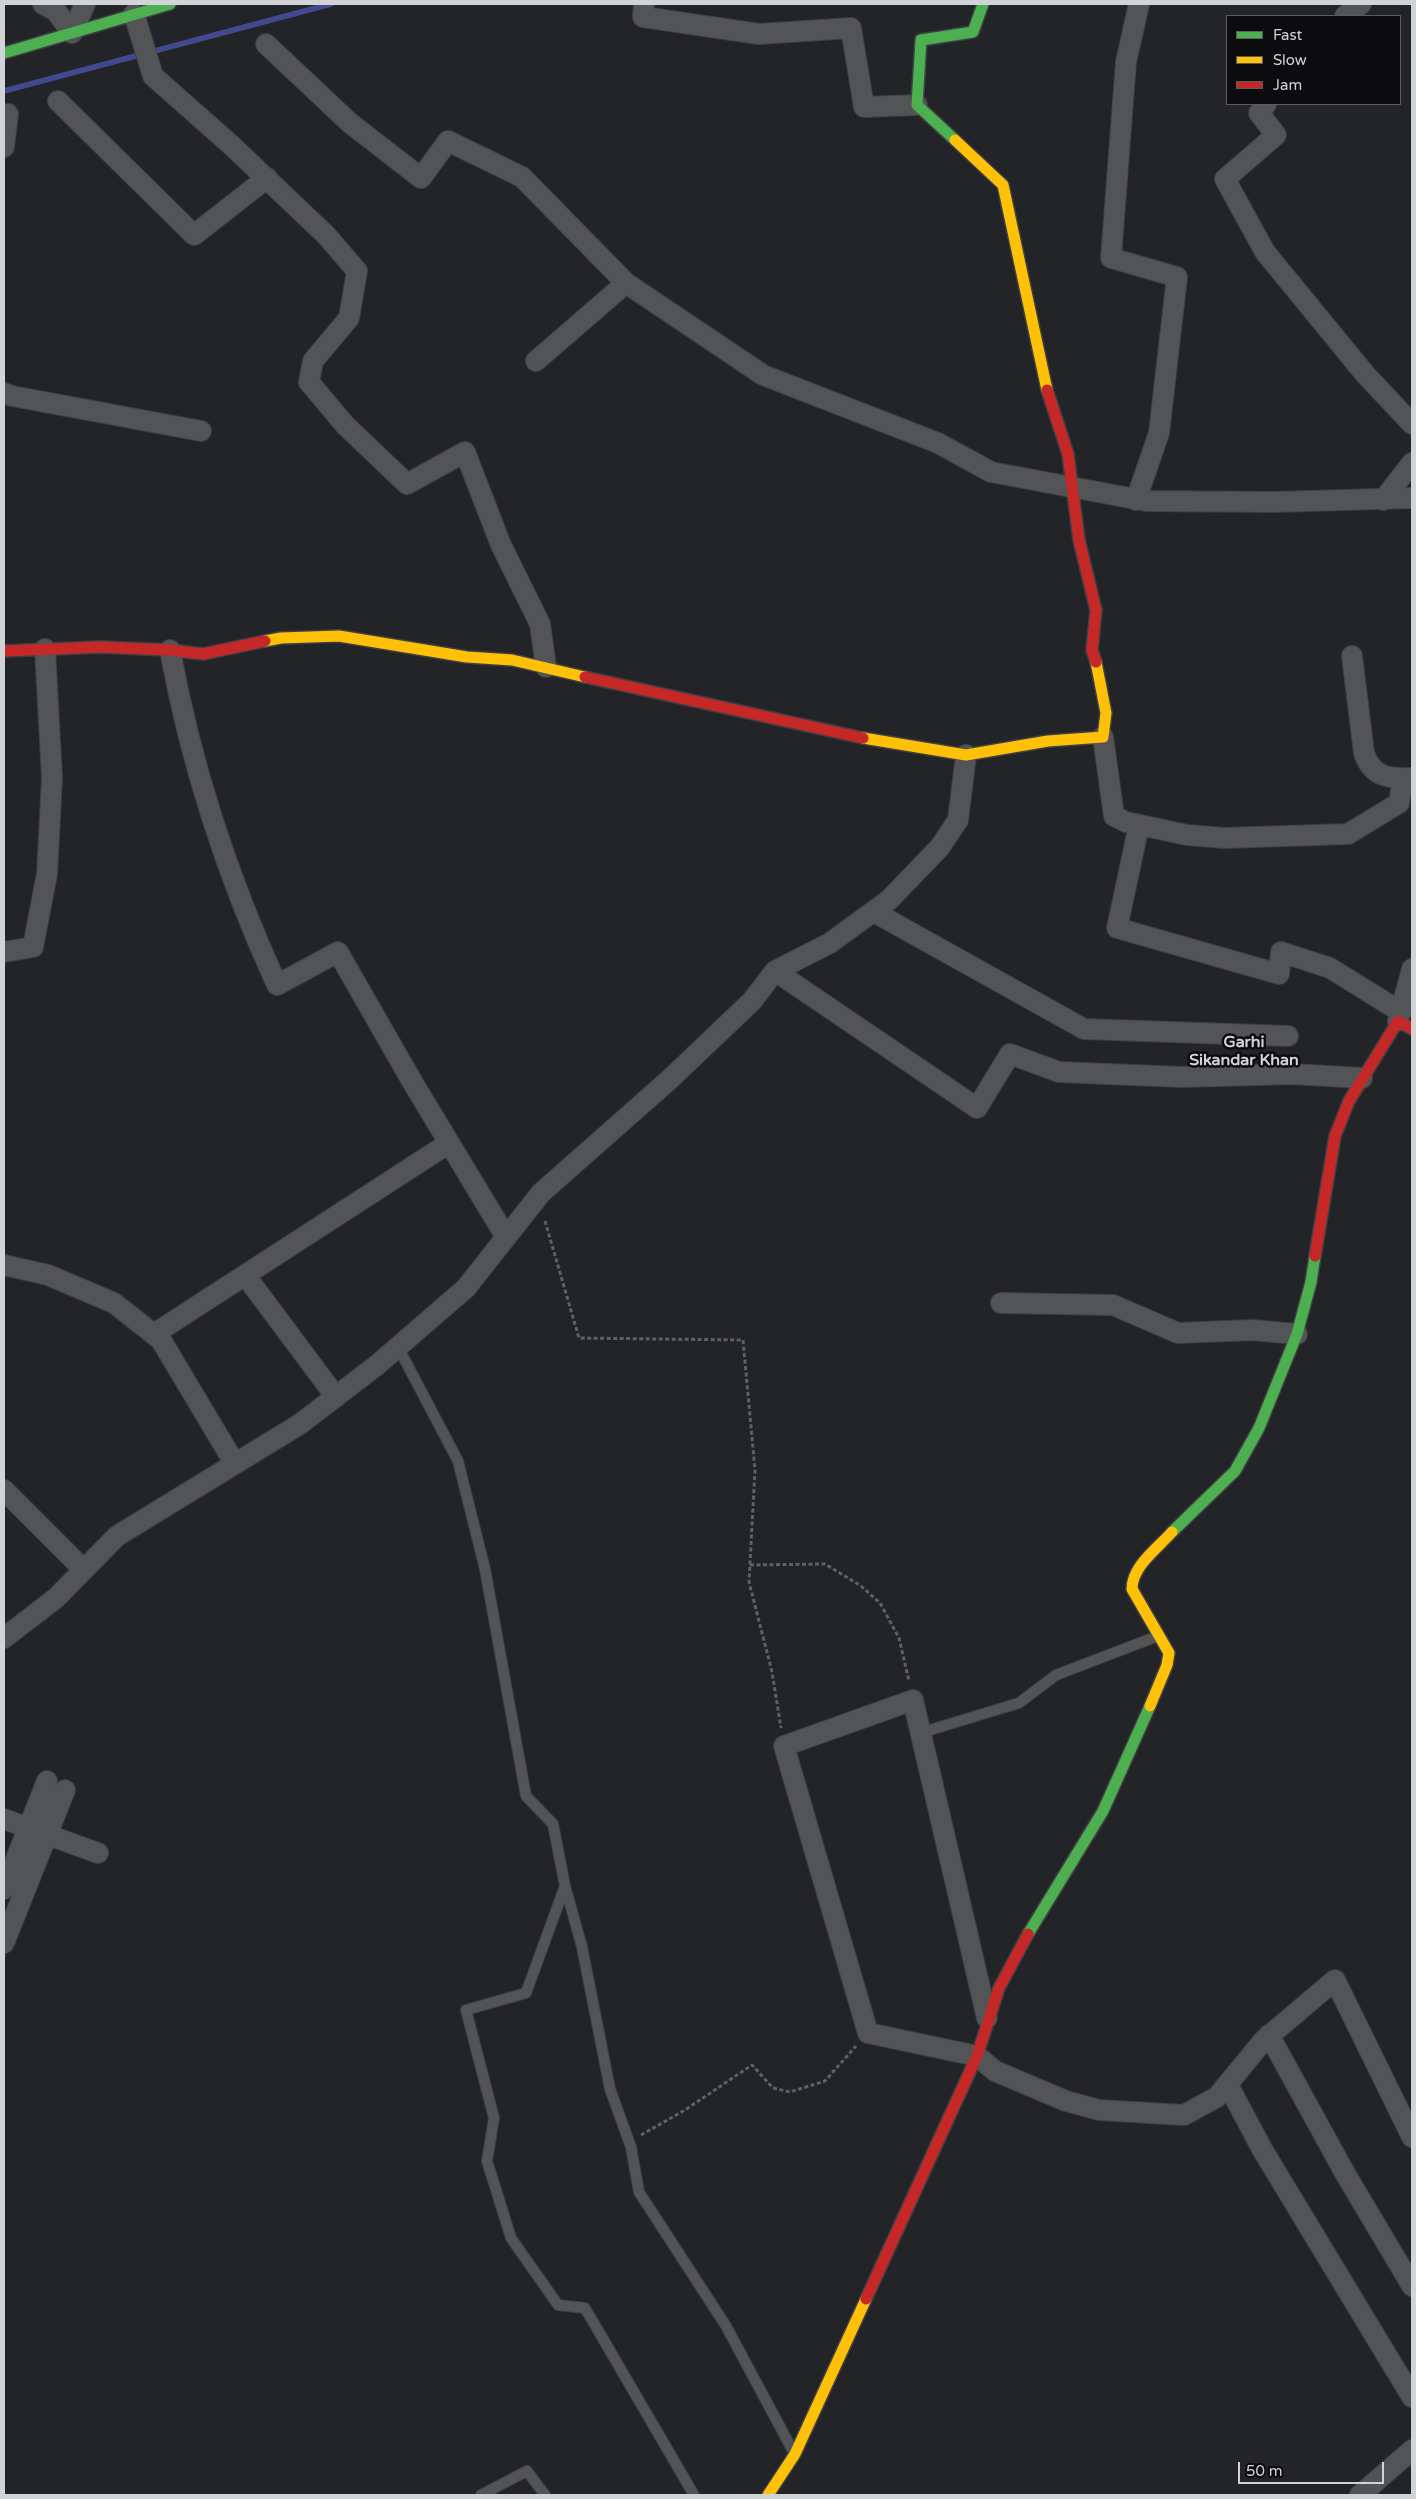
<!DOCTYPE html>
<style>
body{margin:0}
#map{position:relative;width:1416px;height:2499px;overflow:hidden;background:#222427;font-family:"Varela Round",sans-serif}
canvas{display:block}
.frame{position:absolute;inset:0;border:5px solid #d2d3d7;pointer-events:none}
.legend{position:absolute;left:1226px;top:15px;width:175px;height:90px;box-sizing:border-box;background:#0c0c0f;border:1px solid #5b5c5f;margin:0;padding:6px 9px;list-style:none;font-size:15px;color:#d2d3d7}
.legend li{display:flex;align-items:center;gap:10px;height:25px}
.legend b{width:25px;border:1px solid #5b5c5f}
.scale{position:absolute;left:1238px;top:2462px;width:146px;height:22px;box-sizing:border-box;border:2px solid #d2d3d7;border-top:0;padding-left:6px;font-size:15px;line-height:18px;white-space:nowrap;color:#d2d3d7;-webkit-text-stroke:4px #0c0c0f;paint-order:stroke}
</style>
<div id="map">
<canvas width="1416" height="2499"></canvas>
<div class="frame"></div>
<ul class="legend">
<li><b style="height:6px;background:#4caf50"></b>Fast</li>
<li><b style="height:6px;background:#ffc107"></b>Slow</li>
<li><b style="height:6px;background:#c62828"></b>Jam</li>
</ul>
<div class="scale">50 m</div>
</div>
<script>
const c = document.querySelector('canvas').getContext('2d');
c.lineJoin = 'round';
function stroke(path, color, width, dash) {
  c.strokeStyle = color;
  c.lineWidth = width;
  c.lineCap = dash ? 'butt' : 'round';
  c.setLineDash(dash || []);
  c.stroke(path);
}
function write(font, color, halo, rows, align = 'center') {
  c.font = font + ' "Varela Round",sans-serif';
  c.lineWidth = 5;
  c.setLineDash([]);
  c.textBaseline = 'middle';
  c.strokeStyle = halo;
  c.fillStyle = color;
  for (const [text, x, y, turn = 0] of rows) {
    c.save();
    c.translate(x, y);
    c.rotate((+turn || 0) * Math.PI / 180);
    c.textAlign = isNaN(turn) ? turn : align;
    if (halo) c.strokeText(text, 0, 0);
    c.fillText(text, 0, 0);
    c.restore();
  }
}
stroke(new Path2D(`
 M4 91 331 4`), '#414a8e', 5.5);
const lane = new Path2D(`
 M398 1347 458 1461 485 1569 526 1796 553 1824 565 1886 526 1993 466 2010 494 2118 487 2161 511 2238 558 2305 585 2308 694 2495
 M920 1733 1019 1703 1056 1675 1158 1636
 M565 1886 582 1947 610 2089 631 2147 639 2192 726 2326 793 2451
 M481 2495 527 2471 545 2495`);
const street = new Path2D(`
 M43 4 56 11 72 33 85 4
 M644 4 643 17 759 34 851 28 864 107 917 105
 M134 14 153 76 230 144 326 235 357 271 349 318 313 361 309 382 345 425 407 484 465 452 501 545 540 624 546 667
 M1345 16 1361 4
 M266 44 350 123 421 178 448 141 522 177 626 283 763 375 938 443 991 472 1146 501 1274 502 1412 498
 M58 101 194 235 267 178
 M1266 104 1259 113 1276 135 1225 179 1265 252 1365 374 1412 424
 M4 147 8 114
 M536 361 626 283
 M4 393 12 396 201 431
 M1136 500 1159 433 1177 277 1111 258 1126 62 1139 4
 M1383 500 1412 463
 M170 650C191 765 228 878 277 985L338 952 413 1083 506 1237
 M1352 656 1364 753C1372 777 1389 779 1412 778
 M1103 737 1114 816 1126 822 1187 835 1224 838 1348 834 1399 803 1403 778
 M1139 825 1117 928 1279 974 1281 952 1330 968 1401 1012
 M874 912 1084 1029 1288 1036
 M4 952 33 947 47 874 52 778 45 649
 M775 971 977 1108 1010 1054 1059 1072 1182 1077 1292 1074 1362 1078
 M1398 1021 1412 969
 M4 1265 48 1275 114 1303 161 1340 235 1464
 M245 1275 336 1397
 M1001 1303 1113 1305 1178 1333 1252 1330 1297 1334
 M154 1334 449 1143
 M4 1490 84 1570
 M4 1638 56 1598 117 1536 300 1424 377 1365 466 1288 541 1193 669 1080 752 1001 775 971 830 943 889 900 940 847 958 820 966 755
 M4 1819 98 1853
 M4 1889 47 1781
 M4 1943 65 1790
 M987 2018 913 1700 784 1746 868 2033 977 2056 995 2071 1066 2101 1099 2110 1184 2115 1217 2097 1263 2041 1335 1980 1412 2137
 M1269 2035 1346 2175 1412 2286
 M1228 2085 1262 2149 1412 2397
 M1360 2495 1412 2450`);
const fast = new Path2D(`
 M4 53 170 4
 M955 140 917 105 921 40 973 32 983 4
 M1172 1532 1235 1471 1259 1428 1297 1334 1311 1282 1315 1256
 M1028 1934 1103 1811 1150 1706`);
const slow = new Path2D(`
 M955 140 1003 185 1047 390
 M265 641 281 638 339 636 467 657 512 660 585 677
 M863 738 966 755 1048 741 1103 737 1106 713 1096 662
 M1150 1706 1167 1665 1169 1653 1132 1589C1132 1566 1158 1548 1172 1532
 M768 2495 795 2454 866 2299`);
const jam = new Path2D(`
 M1047 390 1068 454 1079 540 1096 610 1092 650 1096 662
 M4 651 100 647 170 650 203 654 265 641
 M585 677 863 738
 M1315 1256 1335 1136 1349 1101 1398 1021 1412 1029
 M866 2299 977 2056 999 1988 1028 1934`);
stroke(lane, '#3f4044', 12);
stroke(street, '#3f4044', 22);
stroke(fast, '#3f4044', 14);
stroke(slow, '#3f4044', 14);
stroke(jam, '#3f4044', 14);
stroke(new Path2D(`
 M545 1221 579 1338 743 1340 755 1470 749 1582 772 1672 781 1728
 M750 1565 825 1564 861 1586 880 1603 899 1638 909 1681
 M641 2135 685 2110 752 2065 773 2088 790 2092 825 2081 856 2046`), '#606163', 3, [4, 2.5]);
stroke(lane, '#535456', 10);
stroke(street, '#535456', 20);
stroke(fast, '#4caf50', 11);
stroke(slow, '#ffc107', 11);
stroke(jam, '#c62828', 11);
write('bold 16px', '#d2d3d7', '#0c0c0f', [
 ["Garhi",1244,1043],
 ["Sikandar Khan",1244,1061]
]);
</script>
